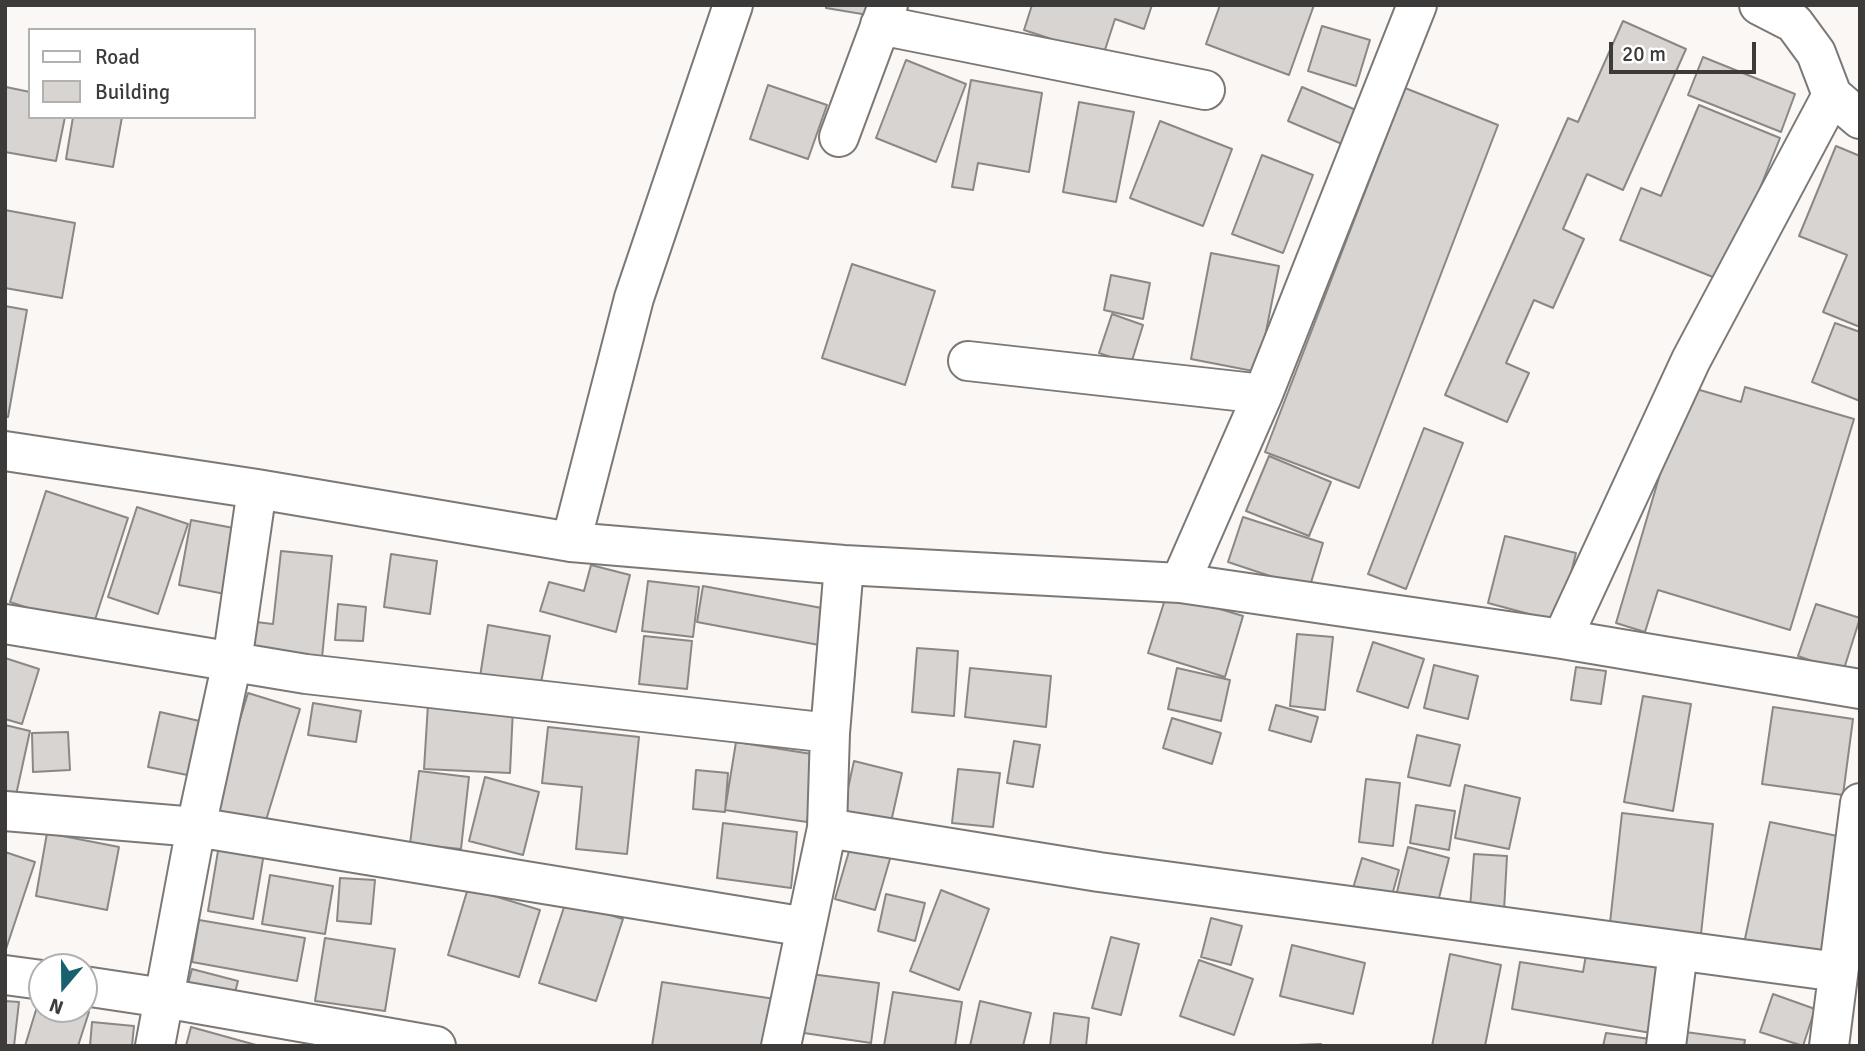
<!DOCTYPE html>
<style>
body{margin:0}
#map{position:relative;width:1865px;height:1051px;overflow:hidden;background:#fbf7f4;font-family:Signika,sans-serif}
canvas{display:block}
.frame{position:absolute;inset:0;border:7px solid #3c3b3a;pointer-events:none}
.legend{position:absolute;left:28px;top:28px;width:228px;height:91px;box-sizing:border-box;background:#fff;border:2px solid #b1b1b0;margin:0;padding:9px 12px;list-style:none;font-size:21px;color:#3c3b3a}
.legend li{display:flex;align-items:center;gap:14px;height:35px}
.legend b{width:35px;border:2px solid #b1b1b0}
.north{position:absolute;left:28px;top:953px;width:70px;height:70px;box-sizing:border-box;background:#fff;border:2px solid #b1b1b0;border-radius:50%;rotate:200deg;font-size:19px;font-weight:700;line-height:28px;text-align:center;color:#3c3b3a}
.north::after{content:'';display:block;margin:auto;width:24px;height:32px;background:#17616f;clip-path:polygon(50% 0,100% 100%,50% 72%,0 100%)}
.scale{position:absolute;left:1609px;top:42px;width:147px;height:32px;box-sizing:border-box;border:4px solid #3c3b3a;border-top:0;padding-left:9px;font-size:21px;line-height:24px;white-space:nowrap;color:#3c3b3a;-webkit-text-stroke:5px #fff;paint-order:stroke}
</style>
<div id="map">
<canvas width="1865" height="1051"></canvas>
<div class="frame"></div>
<ul class="legend">
<li><b style="height:9px;background:#fff"></b>Road</li>
<li><b style="height:19px;background:#d8d4d1"></b>Building</li>
</ul>
<div class="north">N</div>
<div class="scale">20 m</div>
</div>
<script>
const c = document.querySelector('canvas').getContext('2d');
c.lineJoin = 'round';
function fill(path, color) {
  c.fillStyle = color;
  c.fill(path, 'evenodd');
}
function stroke(path, color, width, dash) {
  c.strokeStyle = color;
  c.lineWidth = width;
  c.lineCap = dash ? 'butt' : 'round';
  c.setLineDash(dash || []);
  c.stroke(path);
}
const building = new Path2D(`
 M826 5H876L874 16 826 8Z
 M1032 5H1152L1144 29 1115 19 1103 56 1024 30Z
 M1220 5H1314L1289 75 1206 44Z
 M1623 21 1686 49 1623 190 1587 174 1563 229 1584 239 1553 308 1534 300 1506 363 1529 373 1507 422 1445 395 1568 118 1578 122Z
 M1322 26 1370 40 1356 86 1308 71Z
 M1703 57 1795 94 1781 132 1688 95Z
 M906 60 966 84 936 162 876 138Z
 M971 80 1042 93 1029 172 978 163 973 190 952 187Z
 M768 85 827 105 808 159 750 139Z
 M6 87 30 92V117H65L56 161 5 152Z
 M1302 87 1370 116 1356 150 1288 121Z
 M1405 88 1498 125 1359 488 1265 452Z
 M1079 102 1134 112 1116 202 1063 192Z
 M1699 105 1780 138 1723 281 1620 240 1641 188 1661 196Z
 M73 117H122L113 167 66 159Z
 M1160 121 1232 149 1203 226 1130 198Z
 M1836 146 1860 156V327L1823 312 1847 255 1799 236Z
 M1262 155 1313 175 1283 253 1232 234Z
 M5 210 75 223 62 298 5 288Z
 M1211 253 1279 266 1258 372 1191 359Z
 M852 264 935 291 905 385 822 358Z
 M1111 275 1150 283 1143 319 1104 310Z
 M5 306 27 310 8 417H5Z
 M1112 314 1143 325 1131 364 1099 353Z
 M1835 323 1860 332V401L1812 382Z
 M1686 386 1741 402 1745 387 1854 419 1790 630 1658 590 1645 632 1616 623Z
 M1424 428 1463 443 1406 589 1368 574Z
 M1269 456 1331 482 1309 536 1246 511Z
 M46 491 128 518 92 629 10 602Z
 M137 507 188 524 158 614 108 597Z
 M1243 517 1323 543 1309 589 1228 562Z
 M191 520 239 529 225 594 179 585Z
 M1505 536 1576 553 1559 622 1488 603Z
 M281 551 332 556 321 668 253 660 256 622 273 624Z
 M391 554 437 561 430 614 384 607Z
 M591 565 630 575 616 632 540 611 549 582 584 591Z
 M648 581 699 587 693 637 642 631Z
 M703 586 827 609 819 645 697 622Z
 M1167 593 1243 616 1225 677 1148 653Z
 M338 604 366 607 363 641 335 640Z
 M1816 604 1860 618 1843 672 1798 656Z
 M488 625 550 636 540 688 480 677Z
 M1297 634 1333 637 1325 710 1290 706Z
 M644 636 692 641 687 689 639 684Z
 M1373 642 1424 659 1408 708 1357 691Z
 M917 648 958 651 954 716 912 712Z
 M5 658 39 669 22 724 5 719Z
 M1434 665 1478 676 1468 719 1424 708Z
 M1576 667 1606 671 1601 704 1571 700Z
 M970 668 1051 676 1046 727 965 717Z
 M1177 668 1230 680 1221 721 1168 709Z
 M248 693 300 709 263 830 211 814Z
 M1643 696 1691 704 1673 811 1624 802Z
 M313 703 361 711 356 742 308 735Z
 M428 704 513 708 510 773 424 769Z
 M1276 705 1318 717 1311 742 1269 730Z
 M1773 707 1853 719 1843 795 1762 784Z
 M160 712 204 722 192 776 148 767Z
 M1172 718 1221 733 1212 764 1163 748Z
 M5 725 30 731 16 795 5 793Z
 M548 727 639 737 627 854 576 849 582 787 542 783Z
 M68 732 70 770 33 772 32 733Z
 M1417 735 1460 745 1450 786 1408 777Z
 M1014 741 1040 745 1033 787 1007 783Z
 M736 742 818 755 807 822 725 810Z
 M854 761 902 773 889 831 841 820Z
 M958 769 1000 773 993 827 952 823Z
 M696 770 728 773 725 812 693 809Z
 M419 771 469 777 461 849 410 844Z
 M485 777 539 792 523 855 469 841Z
 M1366 779 1400 783 1393 846 1359 842Z
 M1465 785 1520 798 1509 849 1455 838Z
 M1416 805 1455 811 1449 850 1410 843Z
 M1622 813 1713 824 1700 943 1609 932Z
 M1770 822 1847 838 1819 965 1743 948Z
 M723 823 797 832 791 888 717 878Z
 M47 833 119 847 107 910 36 896Z
 M852 841 892 852 875 910 835 899Z
 M219 845 264 853 253 919 208 911Z
 M1408 847 1449 858 1436 910 1395 900Z
 M5 852 35 862 5 952Z
 M1474 854 1507 856 1504 911 1470 908Z
 M1362 858 1399 870 1389 906 1351 895Z
 M270 875 333 886 325 934 262 924Z
 M340 878 375 880 371 924 337 921Z
 M468 888 540 910 519 977 448 955Z
 M941 890 989 909 959 990 910 971Z
 M886 894 925 903 915 941 878 931Z
 M566 901 623 919 596 1001 539 983Z
 M1211 918 1242 926 1231 965 1201 957Z
 M199 920 305 938 297 981 192 962Z
 M1111 937 1139 944 1121 1015 1092 1008Z
 M325 938 395 949 385 1011 315 1001Z
 M1292 945 1365 963 1353 1014 1280 996Z
 M1450 954 1501 965 1485 1046H1432Z
 M1586 955 1662 968 1651 1033 1512 1009 1520 962 1583 972Z
 M1199 960 1253 979 1234 1035 1180 1016Z
 M192 969 238 981 231 1007 185 995Z
 M811 974 879 983 871 1043 804 1033Z
 M662 982 775 999 768 1046H652Z
 M893 992 962 1002 955 1046H884Z
 M1773 994 1815 1009 1803 1046 1760 1032Z
 M40 997H42V1009H79L89 1012 78 1046H25Z
 M5 1001 19 1002 14 1046H5Z
 M980 1001 1031 1013 1023 1046H970Z
 M1054 1013 1089 1018 1086 1046H1050Z
 M92 1022 134 1026 132 1046H90Z
 M191 1027 256 1045V1046H186Z
 M1678 1031 1745 1040 1744 1046H1676Z
 M1606 1033 1650 1039 1649 1046H1603Z
 M1321 1044V1046H1273Z`);
fill(building, '#d8d4d1');
stroke(building, '#8a8784', 2);
const minor = new Path2D(`
 M1759 5 1794 23 1816 53 1832 95 1860 119
 M880 25 1205 90
 M839 137 888 5
 M968 361 1263 394
 M5 451 257 489 571 542 844 565 1180 583 1562 639 1860 689
 M571 542 634 298 733 5
 M1180 583 1263 394 1417 5
 M5 624 306 674 830 733
 M1562 639 1691 360 1832 95
 M5 811 196 827 806 927
 M827 828 1099 872 1838 972
 M5 975 42 980
 M84 986 164 998 436 1046
 M155 1046 196 827 232 662 257 489
 M781 1046 827 828 830 733 844 565
 M1666 1046 1678 951
 M1829 1046 1860 803`);
stroke(minor, '#7c7876', 42);
stroke(minor, '#fff', 38);
</script>
